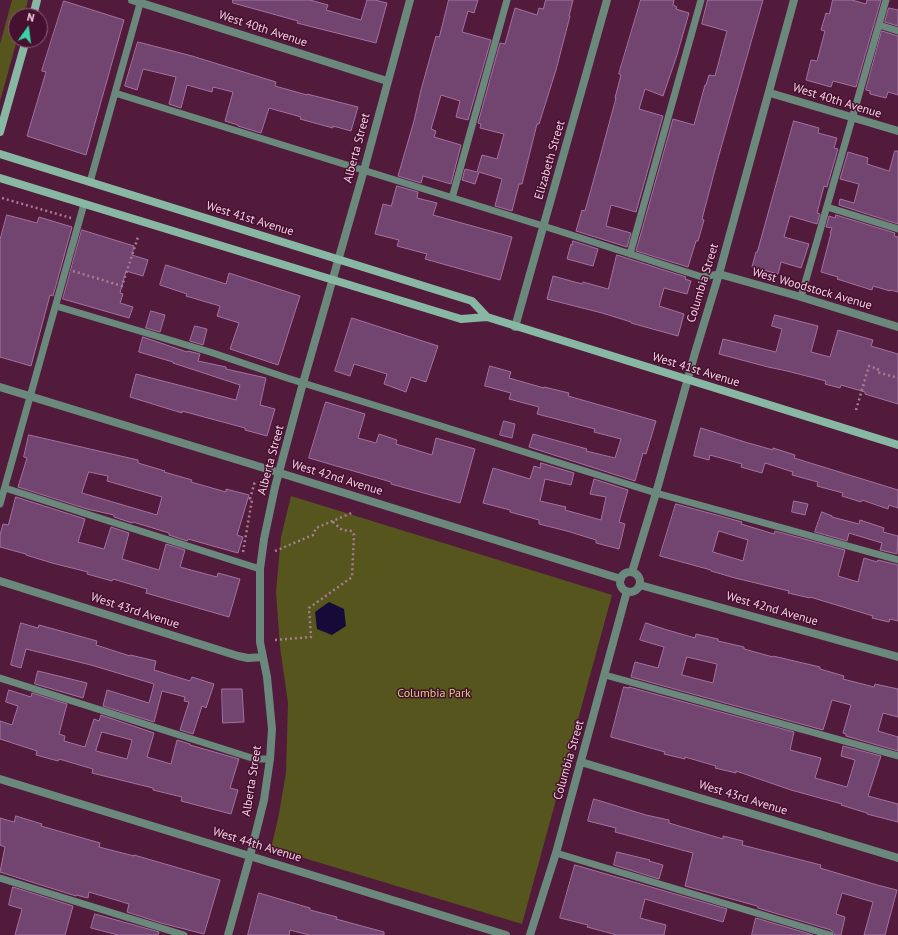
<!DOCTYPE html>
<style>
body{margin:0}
#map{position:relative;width:898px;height:935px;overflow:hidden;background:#521b3b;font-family:"PT Sans",sans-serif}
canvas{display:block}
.north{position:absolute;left:8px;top:8px;width:40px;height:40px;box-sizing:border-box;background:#461030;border:1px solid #8c5d77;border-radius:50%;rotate:14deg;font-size:11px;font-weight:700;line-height:16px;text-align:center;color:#f4d0e1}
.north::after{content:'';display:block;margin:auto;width:14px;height:18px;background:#38d4a6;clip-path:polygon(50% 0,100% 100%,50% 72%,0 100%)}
</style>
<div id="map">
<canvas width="898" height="935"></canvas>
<div class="north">N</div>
</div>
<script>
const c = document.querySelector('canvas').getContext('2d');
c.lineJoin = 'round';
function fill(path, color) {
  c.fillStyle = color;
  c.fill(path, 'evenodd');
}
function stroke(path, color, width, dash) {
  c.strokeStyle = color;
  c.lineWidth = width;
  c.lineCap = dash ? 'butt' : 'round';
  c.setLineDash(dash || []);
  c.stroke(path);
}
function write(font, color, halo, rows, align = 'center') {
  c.font = font + ' "PT Sans",sans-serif';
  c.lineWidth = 3;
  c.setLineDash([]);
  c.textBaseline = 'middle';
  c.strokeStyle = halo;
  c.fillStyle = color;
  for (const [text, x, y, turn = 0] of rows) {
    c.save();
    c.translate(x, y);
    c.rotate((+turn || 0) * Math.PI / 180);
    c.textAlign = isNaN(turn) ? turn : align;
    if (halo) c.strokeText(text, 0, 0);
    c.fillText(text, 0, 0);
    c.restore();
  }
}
fill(new Path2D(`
 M12 0H28L24 16H16L17 40 0 101V44Z
 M291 496 612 595 522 924 271 848 278 819 286 773 288 703 280 647 276 592 281 537Z`), '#56551e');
fill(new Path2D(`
 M329 602 344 609 346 626 332 635 317 629 315 612Z`), '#160a39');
const building = new Path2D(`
 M233 0H310L328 5 326 10 361 20 367 0H375L387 3 376 43 297 23 298 21 233 3Z
 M449 0H478L474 13 468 11 462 32 491 40 468 120 456 117 460 101 441 95 431 129 436 131 434 137 461 145 451 184 423 176 421 183 398 176 414 121 421 90 436 36 439 37Z
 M546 0H573L569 16H570L556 70 539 124H537L522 184H519L512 211 495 206 502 179 479 172 475 184 462 180 465 169 477 172 482 155 497 159 504 134 480 128 481 124 478 123 500 43 505 44 515 8 537 15 539 8 543 9Z
 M641 0H674L673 5 677 7 676 9 689 13 677 55 663 96 645 89 639 109 663 116 636 212 611 205 606 226 631 233 627 247 576 231 582 210 585 211 600 157 616 98H615L621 75 619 74Z
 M708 0H763L717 162 702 219 704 220 698 241H696L688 267 636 251 673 119 694 125 705 85H706L709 75 715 76 727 31 702 24Z
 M833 0H852L866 4 867 0H881L856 87 833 81 831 87 806 80 811 60 817 61 825 31 821 30 826 13 829 14Z
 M64 1 124 20 86 155 27 136 46 72 42 71Z
 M889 8 898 10V26L885 22Z
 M882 31 898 36V95L888 92 886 98 870 94V91L866 90Z
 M138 42 192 56 276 82 275 86 307 95V94L358 107 351 131 333 126V128L300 119 301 117 269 108 261 133 238 126V125L225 121 233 92 213 87 212 92 187 85 181 108 169 104 176 77 143 69 137 90 125 86Z
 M794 121 819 128 818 133 837 138 834 148 838 149 827 187 824 186 817 213 820 214 817 224 790 216 784 237 809 244 801 268 781 262 778 274 752 267 756 252H757Z
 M895 151H898V224L839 205 840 199 854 203 859 184 840 179 848 152 868 158 867 164 889 171Z
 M397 186 418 192 417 198 437 203 433 215 512 237 500 280 425 259 427 254 397 246 399 240 375 234 383 204 391 206Z
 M7 215 37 223 39 217 72 227 53 296 50 295 31 366 0 357V240Z
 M836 215 895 233 894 236 898 237V292L890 290V291L873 286 872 290 837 279 838 277 821 272 831 233H830L832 228 826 227 829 216 835 218Z
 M82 230 134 246 132 255 148 260 143 276 126 271 120 293 123 294 120 303 133 307 129 318 63 299Z
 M573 241 598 249 593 266 567 259 571 244 572 245Z
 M617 255 686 277 685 279 691 281 687 294 664 288 659 306 684 314 678 336 631 323V322L602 313 547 299 553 276 582 284 583 282 608 289Z
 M166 265 226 284 229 273 300 296 278 365 230 349 239 323 217 316 220 306 186 296 187 294 160 285Z
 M151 311 165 315 160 332 146 328Z
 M775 315 818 326 811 352 830 357 838 330 873 340 871 346 898 354V404L865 394V392L841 385 840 388 825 384 826 381 787 371 768 367 719 354 723 339 776 352 782 329 772 326Z
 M352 318 438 346 426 382 411 377 406 392 384 384 387 374 354 364 350 376 335 371Z
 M195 326 207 329 203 345 190 341Z
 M143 337 187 352 188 351 200 354 198 361 226 367V369L266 378 260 405 275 409 267 436 245 430V428L182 411V413L130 397 136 374 236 400 240 385 173 363V362L139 352Z
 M490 366 511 372 509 378 544 388V387L569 393 568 396 656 421 646 454 643 453 635 481 529 447 533 434 587 449 586 451 615 458 621 439 594 432 595 429 537 414 539 407 509 399 511 393 485 386Z
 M326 402 365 414 358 438 376 443 379 434 397 440 396 444 432 455 436 438 475 449 460 503 391 484V482L309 458Z
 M504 421 515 424 512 438 500 435Z
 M701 428 745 442 773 450V448L795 455 794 458 898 490V508L889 505 888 509 862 500 861 502 842 496 843 493 817 486 818 482 792 475 793 472 765 463 762 473 741 467 742 464 710 455 709 460 694 456Z
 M29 435 138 460V463L165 471 164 472 192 480 191 482 226 492V489L249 495 237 535 243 537 238 553 188 539 187 541 169 535V533L133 522 132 523 114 517V515L87 509 18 487 27 458 24 457ZM89 472 108 476 107 481 162 497 157 515 82 493Z
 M541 463 574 473 571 485 545 479 540 501 566 507 565 510 601 520 606 497 590 494 594 479 628 490 619 522 625 524 619 549 596 543V540L567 531 539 524V520L510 512V510L483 503 493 468 530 479 534 466 540 468Z
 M16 497 85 519 78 542 104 549 111 527 129 533 122 559 159 570 166 544 185 550 180 567 217 577 218 573 240 579 229 617 146 593 147 589 113 579 112 581 87 574 88 572 52 563 26 555V554L0 547V535L3 524 8 525Z
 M794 501 808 504 805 515 792 512Z
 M676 504 742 522 741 524 774 534 775 531 845 550 838 576 858 582 864 558 877 562 878 560 898 565V621L890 619 889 622 872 618 873 616 810 597V598L788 593 789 591 735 578 711 571V570L660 556ZM719 531 748 540 743 561 713 552Z
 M822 512 832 516V517L859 524 860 520 884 528 883 532 898 536 897 554 880 550 882 543 849 533 847 541 815 532Z
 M21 623 38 628 39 625 97 641 96 645 130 656V655L156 661 154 670 190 681 192 677 214 684 206 708 202 706 193 734 180 730 189 702 184 701 185 697 162 691 154 722 103 706 107 690 149 703 154 684 91 665 26 649 21 668 11 665Z
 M646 623 664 629 695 638 696 634 718 639V641L744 647V649L773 657V656L820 667V669L844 676 843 679 874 687 875 684 898 689V717L883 713 878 731 898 737V751L846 736V734L843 733 851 705 832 700 823 730 631 677 635 662 658 668 664 647 640 640ZM687 657 717 664 713 683 682 675Z
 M38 671 87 683 83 698 35 684Z
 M624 687 629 688V687L794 732 790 750 821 758 815 778 847 787 855 760 841 756 843 746 881 756 868 796 898 804V822L867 814V813L841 805 842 804 791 790 736 771V773L715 768 716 766 685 757V759L664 754 665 752 611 737Z
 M222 689H242L244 722 223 723Z
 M9 690 31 697 32 693 67 704 59 734 65 736 64 741 85 747 94 719 99 721 101 715 154 733 147 757 171 764 177 740 190 744V745L239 759 230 788 238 790 231 814 181 801 182 797 153 790V788L92 773 93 769 59 759 58 761 36 755 37 751 0 739V721L12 725 18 706 6 702ZM102 732 132 740 127 759 96 751Z
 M594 799 646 815 669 820V823L723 839V836L743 841 742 845 821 865 820 868 877 885 897 890 885 935H864L873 902 842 893 836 914 845 917 841 935H835L831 930 758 908 757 906 685 886 693 853 615 832 616 828 588 821Z
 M16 816 42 824 41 826 100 843 99 847 134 856V855L220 880 204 934 161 923 127 912 129 904 89 892 88 898 76 895V896L0 872 5 847 0 845V818L14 822Z
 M617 852 650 860 649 861 663 865 659 879 614 865Z
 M575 865 727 909 723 922 645 899 640 918 666 925 664 935H617L587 927 588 925 560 918Z
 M13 887 73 906 65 935H15L22 909 9 905Z
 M259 893 310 908V910L337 917 336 919 384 932V935H309L290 930 289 935H248Z
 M95 914 159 932 158 935H118L91 928Z
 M756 918 813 935H752Z`);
fill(building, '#724470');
stroke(building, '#a372a1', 1);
stroke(new Path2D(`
 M2 198 71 218
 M73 271 122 286 138 237
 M856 410 869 366 878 369 877 372 898 378
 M275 551 313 535 316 528 354 512
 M243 552 252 500 250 499 255 481
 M275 640 311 637 309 608 352 577 354 535 352 531 342 530 332 521`), '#a87c94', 2.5, [2, 3]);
stroke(new Path2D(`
 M879 25 898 31
 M115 93 556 230 702 277 719 274
 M90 182 141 0
 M452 198 507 0
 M827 207 898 229
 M630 254 701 0
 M801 297 886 0
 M56 306 210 352 287 378 656 493 898 560
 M5 488 260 569
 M0 504 84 204
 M605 675 898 756
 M0 678 255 759H270
 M556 853 830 935
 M0 878 184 935`), '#6a887b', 7);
stroke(new Path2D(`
 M132 0 387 81
 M770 93 898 131
 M719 274 801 297 898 327
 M515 327 607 0
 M0 387 264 468 621 579
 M632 572 656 493 695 353 719 274 794 0
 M620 582a10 10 0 1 1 20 0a10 10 0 1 1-20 0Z
 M0 581 238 656 248 658 263 657
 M640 585 898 657
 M581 762 898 858
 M0 779 506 935
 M228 935 250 856 264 800 270 759 272 729 267 677 260 642V569L264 539 275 487 303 383 364 170 410 0
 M530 935 556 853 627 591`), '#6a887b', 8);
stroke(new Path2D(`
 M33 16 37 0
 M0 132 26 40
 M0 154 472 301 487 317
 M0 178 461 319 487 317 898 445`), '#88b8a4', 8);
write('12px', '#f4d0e1', '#461030', [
 ["West 40th Avenue",263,29,18],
 ["West 40th Avenue",837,101,17],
 ["Alberta Street",357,148,-75],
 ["Elizabeth Street",550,160,-74],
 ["West 41st Avenue",250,219,17],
 ["Columbia Street",703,283,-73],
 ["West Woodstock Avenue",812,289,16],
 ["West 41st Avenue",696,370,17],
 ["Alberta Street",271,460,-75],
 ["West 42nd Avenue",337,478,17],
 ["West 42nd Avenue",772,609,16],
 ["West 43rd Avenue",135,611,18],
 ["Columbia Street",569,760,-74],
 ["Alberta Street",252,781,-81],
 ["West 43rd Avenue",743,798,17],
 ["West 44th Avenue",257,845,17]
]);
write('12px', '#d2d175', '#461030', [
 ["Columbia Park",434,694]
]);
</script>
